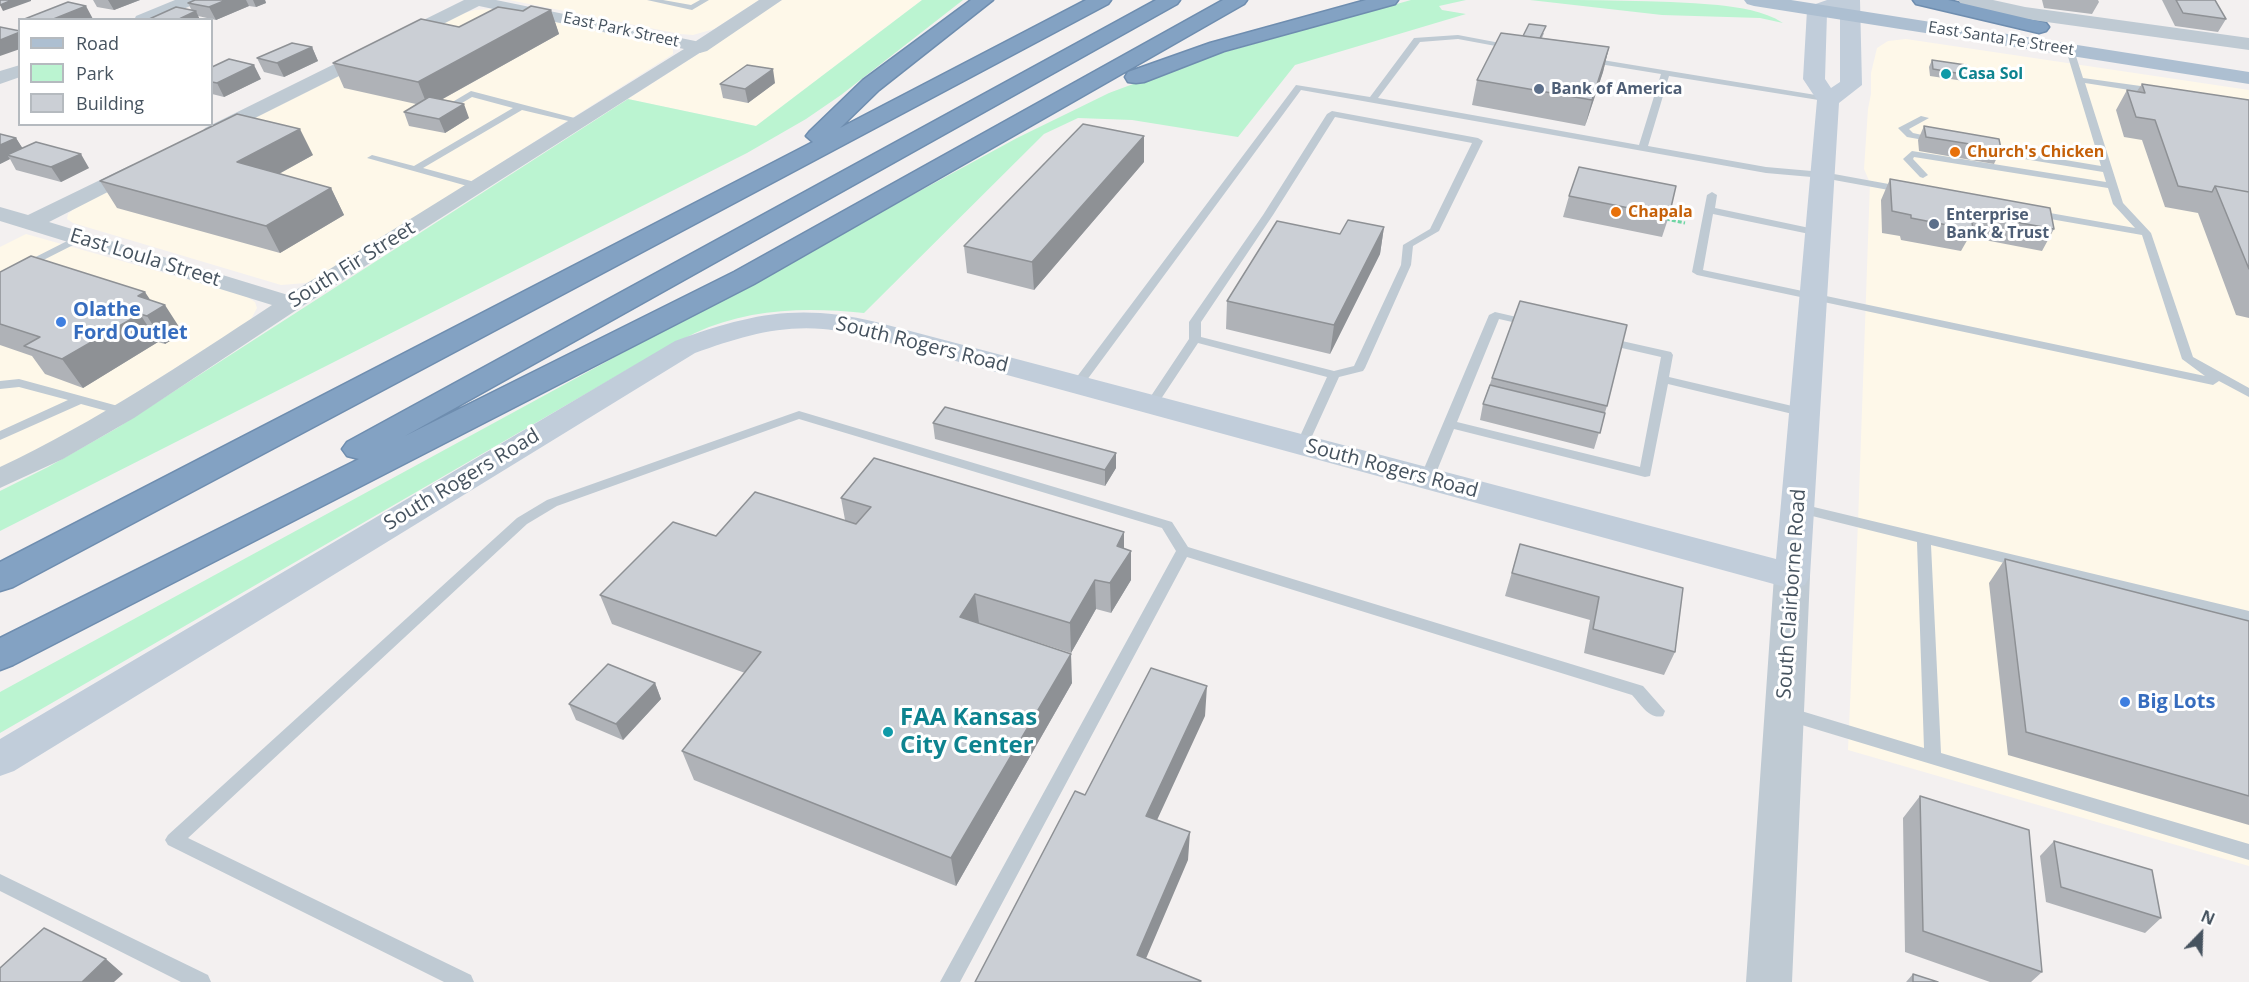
<!DOCTYPE html>
<style>
body{margin:0}
#map{position:relative;width:2249px;height:982px;overflow:hidden;background:#f3f0f0;font-family:"Open Sans",sans-serif}
canvas{display:block}
.legend{position:absolute;left:18px;top:18px;width:195px;height:108px;box-sizing:border-box;background:#fff;border:2px solid #b5babf;margin:0;padding:8px 10px;list-style:none;font-size:18px;color:#46535f}
.legend li{display:flex;align-items:center;gap:12px;height:30px}
.legend b{width:30px;border:2px solid #b5babf}
.north{position:absolute;left:2171px;top:904px;width:60px;height:60px;-webkit-text-stroke:4px #fff;paint-order:stroke;rotate:23deg;font-size:16px;font-weight:700;line-height:24px;text-align:center;color:#46535f}
.north::after{content:'';display:block;margin:auto;width:21px;height:27px;background:#46535f;clip-path:polygon(50% 0,100% 100%,50% 72%,0 100%)}
</style>
<div id="map">
<canvas width="2249" height="982"></canvas>
<ul class="legend">
<li><b style="height:8px;background:#adbfd1"></b>Road</li>
<li><b style="height:16px;background:#bbf4d1"></b>Park</li>
<li><b style="height:16px;background:#cbcfd5"></b>Building</li>
</ul>
<div class="north">N</div>
</div>
<script>
const c = document.querySelector('canvas').getContext('2d');
c.lineJoin = 'round';
function fill(path, color) {
  c.fillStyle = color;
  c.fill(path, 'evenodd');
}
function stroke(path, color, width, dash) {
  c.strokeStyle = color;
  c.lineWidth = width;
  c.lineCap = dash ? 'butt' : 'round';
  c.setLineDash(dash || []);
  c.stroke(path);
}
function write(font, color, halo, rows, align = 'center') {
  c.font = font + ' "Open Sans",sans-serif';
  c.lineWidth = 6;
  c.setLineDash([]);
  c.textBaseline = 'middle';
  c.strokeStyle = halo;
  c.fillStyle = color;
  for (const [text, x, y, turn = 0] of rows) {
    c.save();
    c.translate(x, y);
    c.rotate((+turn || 0) * Math.PI / 180);
    c.textAlign = isNaN(turn) ? turn : align;
    if (halo) c.strokeText(text, 0, 0);
    c.fillText(text, 0, 0);
    c.restore();
  }
}
fill(new Path2D(`
 M509 0H759L714 29 693 35 680 34Z
 M782 0H922L756 126 628 99Z
 M493 9 667 45 673 47V54L322 276 306 283 281 285 73 223 67 219 68 214 75 208 461 14 475 10Z
 M1906 39 2249 90V866L1848 750 1858 523 1870 183 1864 169 1868 109 1871 94V73L1877 48 1888 41Z
 M26 234 246 296 255 302 257 308 250 321 80 428 0 469V247Z`), '#fef8e9');
fill(new Path2D(`
 M922 0H963L841 95 806 119 747 153 0 531V491L48 467 117 428 628 99 756 126Z
 M1411 0H1466L1439 6 1442 10 1466 14 1295 65 1238 137 1132 120 1078 118 1044 134 864 313C807 307 749 308 695 333 679 341 662 350 646 359L0 733V692L1017 138 1109 93 1200 59Z
 M1530 0C1592 0 1655 0 1718 5 1740 8 1763 10 1783 23L1760 18 1662 15Z`), '#bbf4d1');
const motorway = new Path2D(`
 M971 0H993L879 90 840 128 1086 0H1111L1108 4 13 587 0 591V562L813 142 806 136 810 131 863 80Z
 M1156 0H1180L1177 4 405 436 734 272 1223 0H1247L1244 4 754 284 13 665 0 670V638L359 459 347 456 342 449 347 442Z
 M1366 0H1398L1395 4 1224 51 1144 82 1136 83 1128 82 1125 77 1128 72 1210 43Z
 M1913 0H1948L2046 23 2049 27 2046 31 2039 33 1916 4Z`);
stroke(motorway, '#6e8daf', 3);
stroke(new Path2D(`
 M1666 219 1685 223`), '#6fd5a4', 3, [4, 2]);
fill(new Path2D(`
 M647 0H663L691 5 700 0H709L692 10Z
 M1458 35 1516 46 1512 49 1458 39 1420 42 1378 98 1639 145 1661 74 1587 62 1584 61V57L1828 97 1833 100 1831 102 1669 76 1648 146 1766 167 1823 172 1905 187 1910 190 1905 193 1823 178 1766 173 1301 90 1081 388H1073L1071 385 1073 382 1296 85 1370 97 1414 38Z
 M2070 47 2074 50 2083 78 2155 88 2159 91 2155 94 2085 83 2123 203 2151 233 2193 357 2249 388V397L2219 381 2213 385 1697 275 1692 272 1707 195 1712 192 1717 195 1715 208 1819 230 1824 233 1819 236 1713 214 1703 270 2205 376 2182 359 2142 235 2033 216 2028 213 2033 210 2135 228 2113 204 2108 188 1914 157 1913 159 1928 175 1923 178 1920 177 1903 159 1912 151 2106 182 2103 172 1982 152 1977 149 1982 146 2101 166 2066 50Z
 M471 91 586 121 581 124 522 110 423 168 482 184V188L478 189 367 158 372 155 414 166 513 108 472 97 452 109 444 107Z
 M1332 111 1478 138 1483 141 1439 231 1413 246 1411 265 1365 368 1363 371 1339 377 1308 445 1302 449 1296 445 1327 377 1198 343 1155 408H1147L1145 405 1189 339V322L1263 215 1327 114ZM1335 117 1472 143 1430 229 1403 245 1401 265 1354 366 1334 371 1201 337V322L1273 215Z
 M1921 116 1929 118 1909 129 1913 133 1940 139V143L1907 137 1898 128Z
 M79 235 83 236V240L0 282V275Z
 M1495 312 1534 321 1536 323 1530 326 1499 319 1457 422 1640 467 1661 357 1600 343 1598 341 1604 337 1671 352 1673 355 1669 377 1805 409 1811 413 1805 417 1668 384 1650 476 1645 477 1454 429 1434 478 1432 481H1422L1420 478 1489 315Z
 M19 379 129 409 131 412 125 416 81 404 0 440V431L68 400 19 387 0 389V381Z
 M799 411 1172 522 1188 547 1643 686 1665 711 1663 716C1649 720 1640 703 1632 695L1187 557 960 982H940L1176 551 1162 528 799 419 557 506 527 524 188 838 471 975 474 982H444L168 845 165 840 168 835 517 518 547 500Z
 M1797 503 2249 611V623L1931 545 1941 753 2249 844V860L1782 719 1780 714 1782 709 1788 707 1924 748 1917 542 1792 511 1790 508 1792 505Z
 M0 874 208 975 211 982H181L0 891Z`), '#bfcad3');
fill(new Path2D(`
 M175 0H197L195 4 158 20H134L136 16Z
 M464 0H496L700 42 706 43 709 47 298 309 134 418 63 459 0 488V467C96 422 183 363 272 305L0 221V207L28 215 131 165 138 163 145 165 148 169 145 173 49 222 288 295 684 49 479 6 219 136H205L202 132 205 128Z
 M20 65V77L0 84V71Z`), '#bfcad3');
fill(new Path2D(`
 M759 0H782L707 51 700 53 693 51 690 47 693 43Z
 M1958 0H1993L2025 7 2249 38V50L2025 19 1961 4Z
 M1792 563 1805 567 1810 576 1792 982H1746L1774 576 1779 567Z`), '#bfcad3');
fill(new Path2D(`
 M1827 0H1860L1862 85 1839 103 1810 576 1805 585 1792 589 864 336C850 334 837 330 823 329 777 325 737 338 695 353L14 771 0 776V739L675 341C749 314 798 303 876 322L1776 559 1817 100 1803 79 1807 10 1810 6ZM1840 8V82L1831 88 1825 79 1827 13Z`), '#c1cdda');
fill(new Path2D(`
 M1744 0H1791L2249 72V84L1754 6 1747 4Z`), '#adbfd1');
fill(motorway, '#83a2c3');
fill(new Path2D(`
 M93 0H140L114 10 97 7Z
 M195 0H265L266 3 256 7 249 6 216 20 198 16 200 20H147L192 11 188 3Z
 M2042 0H2098L2099 2 2092 14 2044 8Z
 M2162 0H2215L2226 19 2218 32 2175 26Z
 M551 10 559 34 441 100 469 118 445 133 409 126 404 112 416 104 344 88 333 63 459 27 523 11Z
 M1544 33 1542 38 1609 47 1603 72 1585 126 1472 105 1477 80 1523 36Z
 M312 47 318 61 284 77 264 72 257 58Z
 M1932 60 1968 75 1964 81 1930 76 1929 67Z
 M212 67 261 79 224 97 212 94Z
 M775 83 748 103 723 98 720 84Z
 M2142 84 2249 100V318L2236 315 2198 213 2165 207 2142 140 2124 137 2116 110 2127 90 2137 91Z
 M1924 126 2001 149 1994 164 1919 151 1918 140Z
 M0 134 16 138 22 148 89 168 61 182 16 170 10 159 0 164Z
 M313 155 279 174 331 188 344 215 280 253 117 208 100 181Z
 M1144 162 1034 290 967 273 964 246Z
 M1890 179 2054 229 2042 251 1969 237 1961 251 1901 240 1900 236 1882 233 1881 200Z
 M1569 196 1669 216 1662 237 1563 217Z
 M1384 227 1380 254 1330 354 1226 329 1227 301 1340 234Z
 M0 272 150 300 183 333 165 344 158 342 83 388 45 374 32 356 0 345Z
 M1492 378 1607 406 1594 449 1480 420 1483 404Z
 M933 423 1116 453V468L1105 486 935 439Z
 M841 498 1124 532V548L1131 580 1111 613 1096 609 1071 653 1003 631 1072 683 956 886 694 780 682 751 745 673 612 624 600 595 845 520Z
 M1520 544 1683 588 1675 652 1664 675 1584 653 1590 620 1505 596Z
 M2005 559 2249 621V825L2008 755 1989 583Z
 M655 683 661 699 623 740 576 720 569 704Z
 M1920 796 2042 972 2031 982H1990L1905 952 1903 818Z
 M2054 841 2161 918 2145 933 2046 902 2040 856Z
 M1913 974 1938 982H1906Z`), '#afb2b7');
fill(new Path2D(`
 M12 0H31V1L3 11 0 5Z
 M108 0H140L114 10Z
 M226 0H246L249 6 216 20 209 7Z
 M253 0H265L266 3 256 7Z
 M86 6 93 19 51 20Z
 M551 10 559 34 428 107 418 82Z
 M196 11 200 20H177Z
 M20 32V49L0 56V40Z
 M312 47 318 61 284 77 277 63Z
 M1609 47 1603 72 1585 126 1592 100Z
 M254 65 261 79 224 97 217 83Z
 M773 69 775 83 748 103 745 89Z
 M464 104 469 118 445 133 439 119Z
 M300 129 313 155 251 189 237 162Z
 M1144 136V162L1034 290 1032 262Z
 M16 138 25 152 7 155 10 159 0 164V145Z
 M81 154 89 168 61 182 51 167Z
 M331 188 344 215 280 253 266 226Z
 M1384 227 1380 254 1330 354 1334 325Z
 M145 292 157 310 165 305 183 333 165 344 147 316 138 296Z
 M140 314 158 342 83 388 62 359Z
 M1116 453V468L1105 486V470Z
 M1124 532V562L1131 551V580L1111 613 1110 583 1117 546Z
 M1095 580 1096 609 1071 653 1070 623Z
 M975 594 979 623 960 617Z
 M1071 654 1072 683 956 886 951 858Z
 M655 683 661 699 623 740 616 724Z
 M1207 686 1205 716 1146 844V816Z
 M1190 832 1188 860 1136 982 1137 955Z
 M106 959 123 974 114 982H82Z`), '#8e9195');
const building = new Path2D(`
 M0 0H12L0 5Z
 M195 0H226L209 7 188 3Z
 M2176 0H2215L2226 19 2183 13Z
 M68 2 86 6 51 20H22Z
 M531 6 551 10 418 82 333 63 421 19 459 27 498 7 523 11Z
 M176 7 196 11 177 20H147Z
 M1529 24 1546 26 1540 38 1523 36Z
 M0 27 20 31V32L0 40Z
 M1501 33 1609 47 1592 100 1477 80Z
 M292 43 312 47 277 63 257 58Z
 M229 59 254 65 217 83 212 82V67Z
 M1932 60 1966 65 1968 75 1933 69Z
 M747 65 773 69 745 89 720 84Z
 M2142 84 2249 100V192L2215 186 2212 192 2178 186 2155 120 2136 117 2127 90 2145 93Z
 M429 97 464 104 439 119 404 112Z
 M237 114 300 129 237 162 331 188 266 226 100 181Z
 M1083 124 1144 136 1032 262 964 246Z
 M1924 126 1999 139 2001 149 1926 137Z
 M0 134 16 138 0 145Z
 M36 142 81 154 51 167 7 155Z
 M1579 167 1676 186 1669 216 1569 196Z
 M1890 179 2050 208 2054 229 1971 214 1973 230 1911 218V215L1892 211Z
 M2215 186 2249 192V269Z
 M1348 220 1384 227 1334 325 1227 301 1277 221 1340 234Z
 M31 256 145 292 138 296 165 305 147 316 140 314 62 359 24 346 40 337 0 324V272Z
 M1520 301 1627 325 1607 406 1492 378Z
 M1490 385 1605 413 1600 433 1483 404Z
 M945 407 1116 453 1105 470 933 423Z
 M874 458 1124 532 1117 546 1131 551 1110 583 1095 580 1070 623 975 594 960 617 1071 654 951 858 682 751 761 652 600 595 673 522 716 536 755 492 856 524 871 507 841 498Z
 M1520 544 1683 588 1675 652 1593 629 1599 597 1512 573Z
 M2005 559 2249 621V796L2026 732Z
 M608 664 655 683 616 724 569 704Z
 M1151 668 1207 686 1146 816 1190 832 1137 955 1201 981 1200 982H975L1075 791 1085 795Z
 M1920 796 2029 830 2042 972 1923 931Z
 M2054 841 2152 870 2161 918 2061 887Z
 M44 928 106 959 82 982H0V968Z
 M1913 974 1938 982H1913Z`);
fill(building, '#cbcfd5');
stroke(building, '#8e9195', 1.5);
for (const [x, y, r, color] of [
 [1946,74,6,"#0f9aa8"],
 [1539,89,6,"#5c6f8a"],
 [1955,152,6,"#e8710a"],
 [1616,212,6,"#e8710a"],
 [1934,224,6,"#5c6f8a"],
 [61,322,6,"#3f7fe0"],
 [2125,702,6,"#3f7fe0"],
 [888,732,6,"#0f9aa8"]
]) {
  const dot = new Path2D();
  dot.arc(x, y, r, 0, 2 * Math.PI);
  c.fillStyle = color;
  c.fill(dot);
  stroke(dot, '#fff', 2);
}
write('16px', '#46535f', '#fff', [
 ["East Park Street",621,30,12],
 ["East Santa Fe Street",2001,39,9]
]);
write('bold 16px', '#0d838f', '#fff', [
 ["Casa Sol",1958,74]
], 'left');
write('bold 16px', '#4e5e75', '#fff', [
 ["Bank of America",1551,89],
 ["Enterprise",1946,215],
 ["Bank & Trust",1946,233]
], 'left');
write('bold 16px', '#c56008', '#fff', [
 ["Church's Chicken",1967,152],
 ["Chapala",1628,212]
], 'left');
write('20px', '#46535f', '#fff', [
 ["East Loula Street",145,258,17],
 ["South Fir Street",352,265,-32],
 ["South Rogers Road",922,345,14],
 ["South Rogers Road",1392,469,15],
 ["South Rogers Road",462,480,-31],
 ["South Clairborne Road",1792,594,-86]
]);
write('bold 20px', '#366cbe', '#fff', [
 ["Olathe",73,310],
 ["Ford Outlet",73,333],
 ["Big Lots",2137,702]
], 'left');
write('bold 24px', '#0d838f', '#fff', [
 ["FAA Kansas",900,718],
 ["City Center",900,746]
], 'left');
</script>
